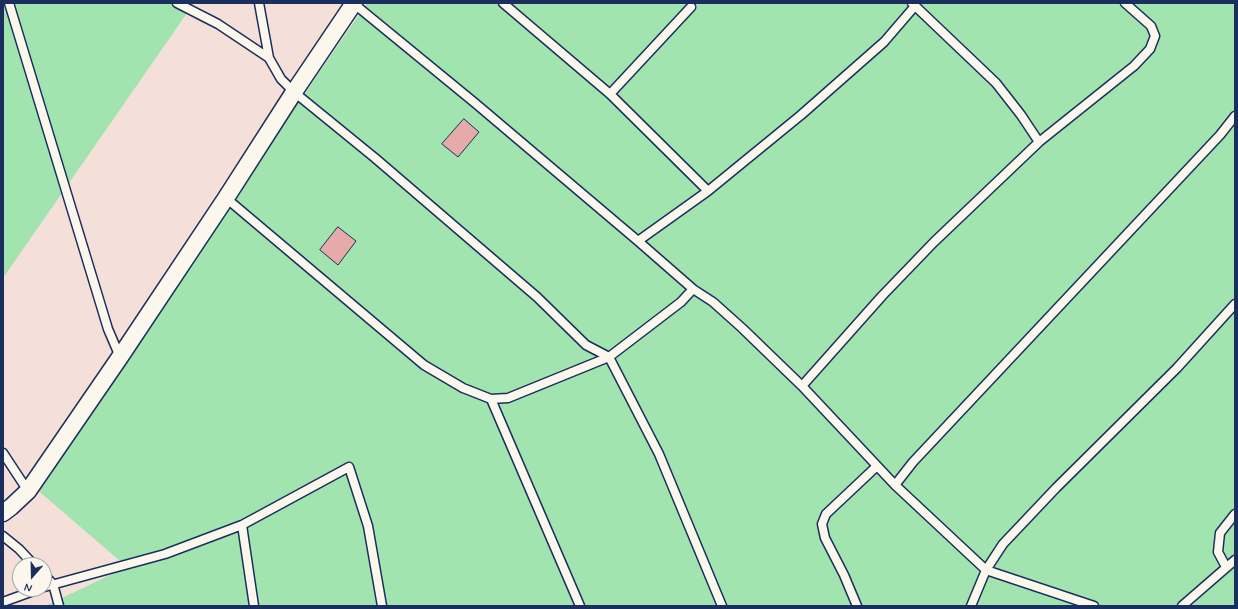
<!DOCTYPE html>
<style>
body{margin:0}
#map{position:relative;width:1238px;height:609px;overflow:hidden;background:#f4e0d8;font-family:Mynerve,sans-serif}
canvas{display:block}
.frame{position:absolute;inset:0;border:4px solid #1b2f5e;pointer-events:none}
.north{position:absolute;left:12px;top:557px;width:40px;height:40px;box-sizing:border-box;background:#fbf7ec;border:1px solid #a1a7b3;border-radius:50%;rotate:200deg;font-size:11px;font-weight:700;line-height:16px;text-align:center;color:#1b2f5e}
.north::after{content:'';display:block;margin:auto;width:14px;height:18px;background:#1b2f5e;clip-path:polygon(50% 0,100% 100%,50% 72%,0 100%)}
</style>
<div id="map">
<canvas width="1238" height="609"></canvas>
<div class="frame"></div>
<div class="north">N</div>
</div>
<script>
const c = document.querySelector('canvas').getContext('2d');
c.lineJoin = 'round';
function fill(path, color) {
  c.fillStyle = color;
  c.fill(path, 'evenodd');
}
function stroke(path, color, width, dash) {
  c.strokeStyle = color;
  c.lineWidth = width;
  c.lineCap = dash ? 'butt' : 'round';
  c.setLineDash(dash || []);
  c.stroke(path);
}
fill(new Path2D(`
 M3 3H194L3 278Z
 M367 3H1235V606H45L127 567 34 487Z`), '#a1e4af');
const building = new Path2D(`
 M464 119 479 132 458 157 442 144Z
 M338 227 356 241 338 265 320 250Z`);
fill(building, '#e5aaa9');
stroke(building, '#1b2f5e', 1);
const service = new Path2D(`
 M9 3 108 329 120 357
 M177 3 218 24 269 58 281 79 294 92 375 158 537 297 586 345 609 357 659 454 722 606
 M259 3 269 58
 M353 3 475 103 638 241 693 289 713 302 742 328 802 386 895 485 986 570 1094 606
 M503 3 610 94 708 191
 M912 3 996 83 1021 115 1039 142
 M610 94 691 7
 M226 198 424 365 463 388 491 399 580 606
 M638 241 708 191 801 115 884 42 915 6
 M802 386 882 296 934 242 1039 142 1134 66 1150 49 1155 36 1151 26 1125 3
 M491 399 508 398 609 357 681 302 693 289
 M3 453 28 491
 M895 485 913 462 1220 135 1235 116
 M242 525 254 606
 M3 536 19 549 34 565
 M1226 567 1218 552 1220 533 1235 514
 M44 575 53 584 59 606
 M44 587 165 554 242 525 349 467 368 526 382 606
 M3 602 39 589
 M857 606 844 575 825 538 822 524 826 514 877 466
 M971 606 986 570 1003 544 1056 488 1177 368 1235 304
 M1182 606 1235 560`);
const minor = new Path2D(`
 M3 513 11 507 28 491 120 357 226 198 294 92 354 3`);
stroke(service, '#1b2f5e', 11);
stroke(minor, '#1b2f5e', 19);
stroke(service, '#fbf7ec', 8);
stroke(minor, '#fbf7ec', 16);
</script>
